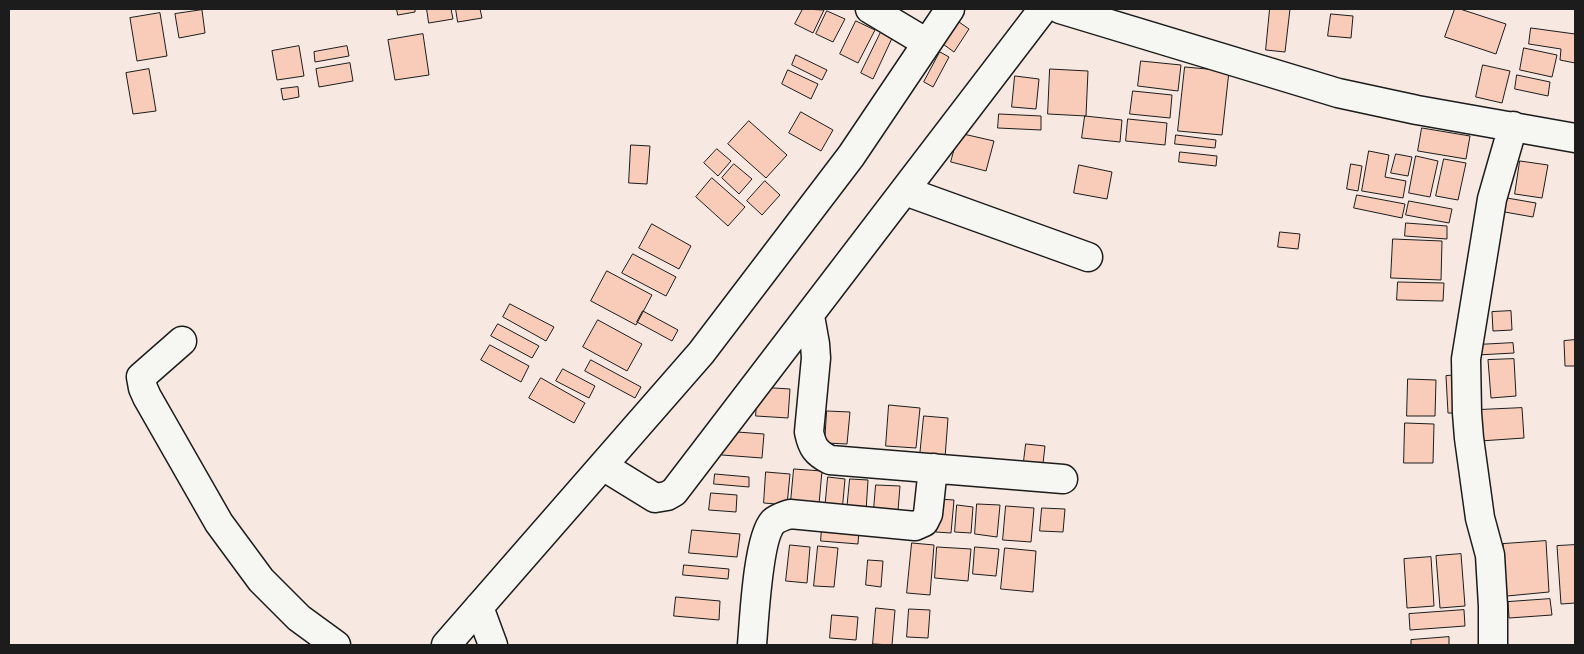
<!DOCTYPE html>
<style>
body{margin:0}
#map{position:relative;width:1584px;height:654px;overflow:hidden;background:#f7e9e1;font-family:Caveat,sans-serif}
canvas{display:block}
.frame{position:absolute;inset:0;border:10px solid #1c1c1c;pointer-events:none}
</style>
<div id="map">
<canvas width="1584" height="654"></canvas>
<div class="frame"></div>
</div>
<script>
const c = document.querySelector('canvas').getContext('2d');
c.lineJoin = 'round';
function fill(path, color) {
  c.fillStyle = color;
  c.fill(path, 'evenodd');
}
function stroke(path, color, width, dash) {
  c.strokeStyle = color;
  c.lineWidth = width;
  c.lineCap = dash ? 'butt' : 'round';
  c.setLineDash(dash || []);
  c.stroke(path);
}
const building = new Path2D(`
 M397 9H415V12L398 15Z
 M427 9H451L453 19 429 23Z
 M456 9H480L482 18 458 22Z
 M803 9 824 10 813 33 795 24Z
 M1270 9H1290L1285 52 1266 50Z
 M1455 9H1460L1506 24 1496 54 1445 37Z
 M202 10 205 33 179 38 175 14Z
 M827 11 845 19 833 42 816 34Z
 M160 13 167 56 137 61 130 18Z
 M1331 14 1353 16 1351 38 1328 36Z
 M856 21 875 30 858 63 840 54Z
 M959 22 969 29 954 52 943 44Z
 M883 28 894 34 873 79 861 73Z
 M1531 28 1575 34V63L1560 60 1561 49 1529 44Z
 M423 34 429 75 395 80 388 40Z
 M299 46 304 76 277 80 272 51Z
 M347 46 349 56 315 62 314 52Z
 M1524 48 1557 55 1552 77 1520 70Z
 M940 52 949 57 933 87 924 82Z
 M796 55 827 70 822 80 792 65Z
 M1141 61 1181 65 1178 91 1138 86Z
 M350 63 353 81 319 87 316 69Z
 M1483 65 1510 71 1502 103 1476 97Z
 M1185 67 1229 71 1222 135 1178 131Z
 M149 69 156 111 133 114 126 73Z
 M1050 69 1088 71 1086 116 1048 114Z
 M788 70 818 84 811 99 782 84Z
 M1517 75 1550 82 1548 96 1515 89Z
 M1015 76 1039 79 1036 109 1012 107Z
 M298 87 299 97 283 100 281 89Z
 M1133 91 1172 95 1170 118 1130 114Z
 M801 112 833 130 821 151 789 133Z
 M999 114 1041 116V130L998 128Z
 M1085 116 1122 120 1120 142 1082 138Z
 M1128 119 1167 123 1165 145 1126 141Z
 M749 121 787 155 766 178 728 144Z
 M1422 128 1470 136 1466 159 1418 151Z
 M959 133 994 141 986 171 951 162Z
 M1176 135 1216 140 1215 148 1175 144Z
 M631 145 650 146 647 184 629 183Z
 M717 149 731 161 718 176 704 163Z
 M1369 151 1389 155 1385 177 1406 181 1403 198 1362 191Z
 M1180 152 1217 156 1216 166 1179 162Z
 M1396 154 1412 157 1408 176 1391 173Z
 M1416 156 1438 161 1430 197 1409 193Z
 M1444 159 1466 163 1458 200 1436 196Z
 M1520 161 1548 165 1542 198 1515 194Z
 M734 164 752 179 739 194 722 178Z
 M1351 164 1362 166 1358 191 1347 189Z
 M1079 165 1112 172 1107 199 1074 193Z
 M712 178 745 207 728 226 696 197Z
 M765 181 780 195 762 215 747 201Z
 M1357 195 1405 204 1402 218 1354 208Z
 M1501 197 1536 203 1533 217 1499 211Z
 M1409 201 1452 209 1449 223 1406 215Z
 M1406 223 1447 226V239L1405 236Z
 M652 224 691 246 679 269 639 248Z
 M1280 232 1300 234 1298 249 1278 247Z
 M1393 239 1442 241 1441 280 1391 278Z
 M633 254 676 277 666 296 622 273Z
 M607 271 652 295 636 325 591 301Z
 M1398 282 1444 283 1443 301 1397 300Z
 M510 304 554 327 546 341 503 317Z
 M643 311 678 330 672 341 637 322Z
 M1511 311 1512 330 1493 331 1492 312Z
 M598 320 642 344 627 371 583 347Z
 M498 324 539 346 532 358 491 336Z
 M1575 340V366H1565L1564 341Z
 M1513 343 1514 353 1477 355 1476 345Z
 M490 345 529 366 521 382 481 360Z
 M1514 359 1516 396 1491 398 1488 360Z
 M591 360 641 387 635 398 585 371Z
 M563 369 595 386 589 398 556 381Z
 M1459 375 1461 413H1448L1446 376Z
 M541 378 585 403 574 423 529 398Z
 M1408 379 1436 380 1435 416H1407Z
 M758 387 790 389 788 418 756 416Z
 M889 405 920 408 916 448 886 446Z
 M1522 408 1524 438 1480 441 1478 410Z
 M827 411 850 412 847 444 825 443Z
 M924 416 948 418 945 458 920 456Z
 M1405 423 1434 424 1433 463H1404Z
 M724 431 764 434 762 458 722 455Z
 M1026 444 1045 446 1042 472 1023 469Z
 M794 469 822 471 819 504 791 501Z
 M766 472 790 474 787 505 764 503Z
 M715 474 749 477V487L714 484Z
 M828 477 845 479 842 512 825 510Z
 M850 479 868 480 866 511 847 510Z
 M876 485 900 486 897 523 873 521Z
 M711 493 737 495 736 512 709 510Z
 M939 499 954 500 951 533 936 532Z
 M977 504 1000 505 997 537 975 534Z
 M957 505 973 507 971 533 955 532Z
 M1006 506 1034 508 1031 542 1003 540Z
 M1042 508 1065 509 1063 532 1040 531Z
 M822 527 859 530 858 544 821 541Z
 M692 530 740 534 737 557 689 553Z
 M1546 541 1549 592 1507 596 1503 544Z
 M912 543 934 545 930 595 907 593Z
 M790 545 810 547 807 583 786 581Z
 M1575 545V603L1561 604 1557 546Z
 M818 546 838 548 834 587 814 586Z
 M937 547 971 549 968 581 935 578Z
 M975 547 999 549 996 576 973 574Z
 M1005 548 1036 551 1033 592 1001 589Z
 M1461 554 1465 606 1440 608 1436 556Z
 M1431 557 1434 606 1407 608 1404 559Z
 M868 560 883 561 881 587 866 585Z
 M684 565 729 569 728 579 683 575Z
 M676 597 720 601 719 620 674 616Z
 M1550 599 1552 615 1509 618 1508 602Z
 M876 608 895 610 892 645 873 644Z
 M909 609 930 610 928 638 907 637Z
 M1464 610 1465 626 1410 630 1409 614Z
 M832 615 858 617 856 640 830 638Z
 M1449 637V645H1411V640Z`);
fill(building, '#f8ccb9');
stroke(building, '#1c1c1c', 1);
const minor = new Path2D(`
 M870 9 927 43
 M1060 9 1338 93 1417 110 1575 138
 M905 191 1088 257
 M810 316 815 344 816 358 809 432C812 447 816 453 830 460L1063 479
 M182 341 141 377 143 388 147 397 219 523 261 580 299 618 336 645
 M603 466 655 498 667 496 674 492 1043 9
 M479 607 493 645
 M446 645 701 353 851 156 950 9
 M752 645C754 621 758 538 773 522 777 518 784 516 790 514L915 526 924 522 928 514 933 468
 M1493 645V606L1490 555 1480 518 1469 438 1467 413 1466 359 1492 199 1513 126`);
stroke(minor, '#1c1c1c', 31);
stroke(minor, '#f6f6f2', 28);
</script>
